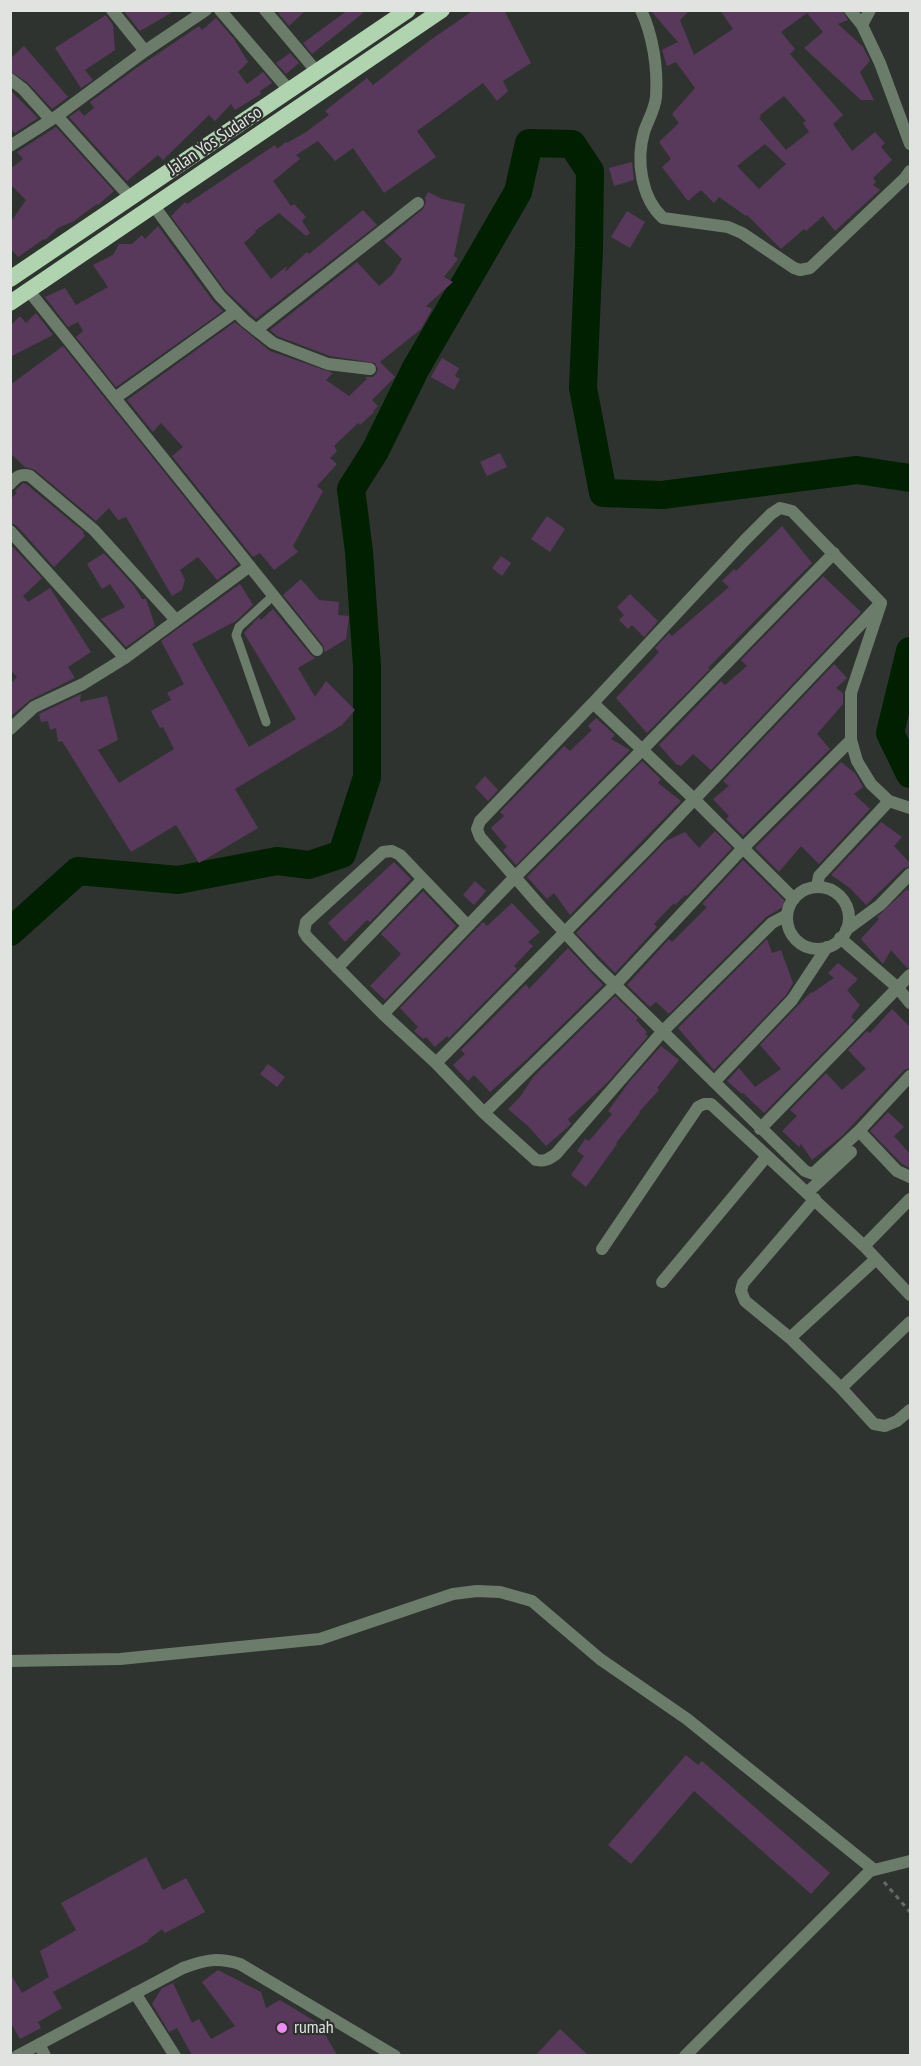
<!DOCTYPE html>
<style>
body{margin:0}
#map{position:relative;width:921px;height:2066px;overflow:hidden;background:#2f332f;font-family:"PT Sans Narrow",sans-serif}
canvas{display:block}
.frame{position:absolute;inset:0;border:12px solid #e0e3e0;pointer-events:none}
</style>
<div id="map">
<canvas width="921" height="2066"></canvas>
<div class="frame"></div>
</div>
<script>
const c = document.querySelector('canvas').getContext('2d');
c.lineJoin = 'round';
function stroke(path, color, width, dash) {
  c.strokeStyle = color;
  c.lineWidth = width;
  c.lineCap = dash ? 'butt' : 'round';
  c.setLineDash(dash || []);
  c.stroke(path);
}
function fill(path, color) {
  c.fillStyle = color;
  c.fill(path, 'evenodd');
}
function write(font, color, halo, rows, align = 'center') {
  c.font = font + ' "PT Sans Narrow",sans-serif';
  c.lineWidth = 4.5;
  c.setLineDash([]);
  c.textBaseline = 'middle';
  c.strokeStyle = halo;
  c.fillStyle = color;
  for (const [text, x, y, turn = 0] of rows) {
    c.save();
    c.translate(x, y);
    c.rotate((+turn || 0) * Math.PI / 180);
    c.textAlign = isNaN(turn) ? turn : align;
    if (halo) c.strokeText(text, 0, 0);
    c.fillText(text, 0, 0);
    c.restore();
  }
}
stroke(new Path2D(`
 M910 651 890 733 910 774
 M10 932 78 871 178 880 277 861 309 865 342 854 367 777V666L359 552 351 489 375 451 416 368 518 192 529 143 572 144 590 171 589 248 583 388 603 493 662 495 857 470 910 478`), '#002002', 28);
fill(new Path2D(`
 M123 10H176L140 31Z
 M276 10H306L289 26Z
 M348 10H361L363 13 312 54 303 43Z
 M474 10H504L531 63 503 81 508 91 497 101 483 83 417 131 436 157 384 193 353 148 335 161 318 141 296 155 300 159 273 181 291 206 294 204 306 217 302 221 310 233 306 236 279 213 255 231 256 232 244 243 271 279 287 266 285 272 307 252 309 254 363 210 377 225 256 319 226 291 171 216 185 202 187 204 275 145 277 149 286 142 287 143 306 132 329 115 325 111 367 78 373 85 429 41Z
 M650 10H690L680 20 694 55 733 29 720 10H842L848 20 838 24 863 47 870 61 860 72 874 100H861L804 48 823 32 807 13 781 32 795 49 790 54 843 115 833 124 852 151 875 132 885 143 881 147 892 160 873 178 876 182 873 185 880 190 835 231 823 216 806 231 804 229 781 249 747 215 746 216 719 197 714 203 701 190 688 201 662 167 671 159 659 142 679 123 672 114 695 88 676 62 667 66 662 50 678 42ZM784 96 806 121 803 123 809 132 786 150 759 118 761 117 760 115ZM765 144 786 164 759 189 737 166Z
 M106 15 113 25 115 50 85 70 93 80 81 88 55 48Z
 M216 18 234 39 248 62 238 72 247 84 263 72 272 83 260 91 261 94 235 110 231 104 215 121 209 115 163 160 158 155 127 181 69 117 79 110 84 116 94 108 90 102 135 69 199 26 202 30Z
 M24 46 68 97 52 109 28 83 10 71V59Z
 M290 53 299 63 286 74 276 63Z
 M10 90 38 118 15 133 10 128Z
 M56 127 114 191 98 205 97 204 74 221 58 228 45 240 44 239 18 257 10 248V223L26 200 10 184V169L23 159 17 152Z
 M632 162 634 180 614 186 609 168Z
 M428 192 442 199 465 204 454 256 458 259 444 277 453 282 426 306 432 309 421 329 380 362 395 377 372 400 378 406 373 411 374 412 360 425 358 423 334 446 337 451 330 458 337 464 317 486 323 491 293 546 298 552 274 570 260 553 253 557 172 456 183 447 161 423 153 432 127 400 235 322 270 351 333 373 326 380 349 396 367 379 365 377H373L376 374 378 369 375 363 330 356 277 336 270 330 357 262 379 286 392 275 402 259 384 241 423 209 426 202 425 198Z
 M627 211 645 222 630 248 611 237Z
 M158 226 213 301 223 311 116 387 76 337 83 331 78 322 68 327 45 297 65 288 76 305 108 287 93 265 113 255 119 244H132L142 235 145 239Z
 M36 313 53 335 10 357V326L20 316 26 323Z
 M63 346 238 564 217 580 198 557 180 570 185 580 182 590 172 596 126 517 118 520 109 508 96 521 35 470 25 467 10 453V385Z
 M442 358 459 368 455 376 460 379 454 390 431 377Z
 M500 453 507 467 487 476 480 462Z
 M23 483 26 484 84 532 83 533 85 536 54 567 16 525 10 523V499L17 493 15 491Z
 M547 516 565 529 550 552 531 539Z
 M782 526 812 563 708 668 710 669 647 733 616 698 659 652 655 648 669 633 672 636 729 587 722 581 734 569 736 571Z
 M10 544 42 578 23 596 28 602 50 588 91 652 68 667 75 678 30 700 10 717V684L17 677 10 669Z
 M104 553 134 586 142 599H146L155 626 126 647 101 619 125 607 110 584 102 589 87 564Z
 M501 556 511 563 502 576 492 568Z
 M823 576 861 612 711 770 693 754 681 766 676 764 659 745 721 681 725 685 747 666 741 660Z
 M301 579 319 600 339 602 338 615 349 616 346 639 325 652 323 645 283 595Z
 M240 584 253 605 236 621 192 644 249 747 296 719 244 633 259 617 261 620 273 609 311 655 315 658 298 668 315 697 326 681 355 710 342 725 235 789 258 828 199 863 176 825 131 852 62 741 58 742 56 728 50 730 48 721 41 722 39 714 81 694 80 702 107 696 118 740 98 750 119 783 174 749 163 727 160 728 151 711 171 700 167 693 184 684 161 641Z
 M630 594 658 621 644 637 632 625 628 629 619 620 624 615 617 607Z
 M834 664 847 678 836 688 843 693V704L817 734 830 749 743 836 726 819 729 816 713 799 729 786 723 781Z
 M596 718 615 735 611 739 630 750 516 865 503 850 507 847 491 828 504 816 500 812 564 746 570 751 592 730 588 726Z
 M642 761 661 779 658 783 681 801 570 915 554 893 547 899 527 877Z
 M841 762 855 773 863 787 854 794 870 809 819 864 801 846 779 872 755 848Z
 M485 776 498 790 488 801 475 787Z
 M881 822 902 837 894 846 910 863V866L904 868 866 905 850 888 831 875Z
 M715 831 732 848 687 896 685 895 675 905 674 903 654 924 657 927 615 973 576 933 666 841 685 832 699 848Z
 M743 860 788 904 766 917 669 1014 656 1002 650 1007 627 985 669 939 672 942 707 907 702 904Z
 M394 862 411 879 370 922 367 920 345 942 328 923Z
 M475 881 486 891 474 905 463 895Z
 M907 889 910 892V967L907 968 891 950 883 964 861 939 879 919 877 917Z
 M423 891 456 926 385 1000 370 986 401 954 381 934Z
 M512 903 540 932 528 942 533 946 514 966 517 969 449 1038 447 1036 435 1047 426 1037 423 1039 414 1031 418 1027 400 1008 483 922 487 926Z
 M767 939 772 953 781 950 793 983 786 995 714 1070 678 1028Z
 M568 948 603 985 526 1060 490 1092 474 1075 468 1081 453 1065 465 1054 461 1050 526 984 529 989Z
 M838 963 858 979 847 990 860 1005 851 1017 855 1020 764 1113 743 1093 742 1094 727 1081 739 1068 755 1087 781 1069 760 1045 811 992 812 993 834 978 828 973Z
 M615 996 638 1018 636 1020 647 1032 645 1034 648 1036 607 1083 568 1119 571 1124 569 1126 546 1146 528 1126 508 1109 520 1097 534 1076Z
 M892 1009 910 1027V1068L904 1070 842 1136 812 1160 801 1144 799 1147 782 1131 797 1116 790 1110 826 1073 842 1090 866 1069 848 1050 867 1031 870 1033Z
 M661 1046 679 1060 657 1088 659 1090 639 1112 640 1113 616 1143 617 1144 586 1187 571 1175 584 1156 577 1151 585 1139 589 1141 612 1114 608 1111 630 1081Z
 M268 1064 285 1077 277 1087 260 1074Z
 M888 1112 904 1127 894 1136 910 1154V1168L902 1164 870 1131Z
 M686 1755 698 1765 702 1761 830 1873 811 1894 694 1791 631 1864 608 1845Z
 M146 1857 163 1890 186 1878 205 1912 165 1933 162 1929 148 1940 149 1941 53 1992 62 2008 38 2022 41 2028 20 2039 10 2022V1973L22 1993 49 1977 40 1951 76 1930 61 1903Z
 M218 1970 261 1992 266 2008 280 2000 331 2031 325 2034 337 2055H192L177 2028 169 2032 152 2004 162 1988 173 1983 192 2023 199 2019 211 2039 235 2026 202 1982Z
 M560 2029 588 2055H536Z`), '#59395b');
stroke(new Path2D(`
 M884 1882 910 1912`), '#676b67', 3, [4.5, 4.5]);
stroke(new Path2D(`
 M266 722 236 635 239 627 274 595`), '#6c7c6b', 9);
stroke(new Path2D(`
 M112 10 145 51
 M220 10 289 90
 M265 10 317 72
 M641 10C653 36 658 68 656 97 655 109 648 120 644 132 636 160 641 198 663 218L728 227 742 233 794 268 800 270 810 268 905 178 910 171
 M850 10 862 25
 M870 10 862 25 880 63 910 144
 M10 79 23 89 50 119
 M57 116 145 51 206 10
 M10 146 57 116 130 197
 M154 206 220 296 245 321 273 343 328 364 370 369
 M29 291 317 650
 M256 330 418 203
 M115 398 235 312
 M10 484C16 477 21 473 30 476L94 530 176 620
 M10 531 125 658
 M593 703 480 821 477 829 480 837 541 907 596 966 805 1171 813 1174 859 1131 910 1076
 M10 729 34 707 83 684 125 658 250 566
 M817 887 819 876 889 801
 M787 918a31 31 0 1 1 62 0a31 31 0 1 1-62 0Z
 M794 899 694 799 593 703 745 540 771 514 780 508 792 511 881 603 851 693V740L857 761 871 784 889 801 910 808
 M787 915 772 923 663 1031 556 1154C549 1159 545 1162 536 1160L484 1113 436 1063 383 1014 515 877 642 750 834 553
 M846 930 880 905 910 874
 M840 938 898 988 910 1003
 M337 968 423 879
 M383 1014 307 937 304 932 306 922 383 852 392 851 400 855 468 926
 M436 1063 647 849 878 606
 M714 1082 792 1000 827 947
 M484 1113 615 985 743 848 851 740
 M760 1129 910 975
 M859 1131 897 1171 910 1177
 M807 1193 851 1152
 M815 1199 743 1283 741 1291 745 1301 790 1338 841 1388 874 1424 885 1426 897 1421 910 1410
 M864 1246 910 1199
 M602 1249 698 1107 704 1104H711L864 1246 910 1295
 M662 1282 767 1156
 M790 1338 876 1259
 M841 1388 910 1322
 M10 1661 120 1659 320 1639 429 1602 453 1594 477 1591 500 1592 532 1601 600 1659 687 1719 873 1869
 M135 1993 175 2056
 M39 2044 45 2056
 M17 2056 183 1968C205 1960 216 1957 240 1964L395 2056
 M685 2056 870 1871 910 1861`), '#6c7c6b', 12);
stroke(new Path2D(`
 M10 279 408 10
 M10 303 442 10`), '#afd4af', 16);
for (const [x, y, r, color] of [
 [282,2028,6,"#ef8bf6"]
]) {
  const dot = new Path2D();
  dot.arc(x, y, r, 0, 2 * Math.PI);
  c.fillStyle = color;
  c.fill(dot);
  stroke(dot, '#2f332f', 2);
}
write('18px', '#e0e3e0', '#2f332f', [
 ["Jalan Yos Sudarso",215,141,-34]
]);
write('18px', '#e0e3e0', '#2f332f', [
 ["rumah",294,2028]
], 'left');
</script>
